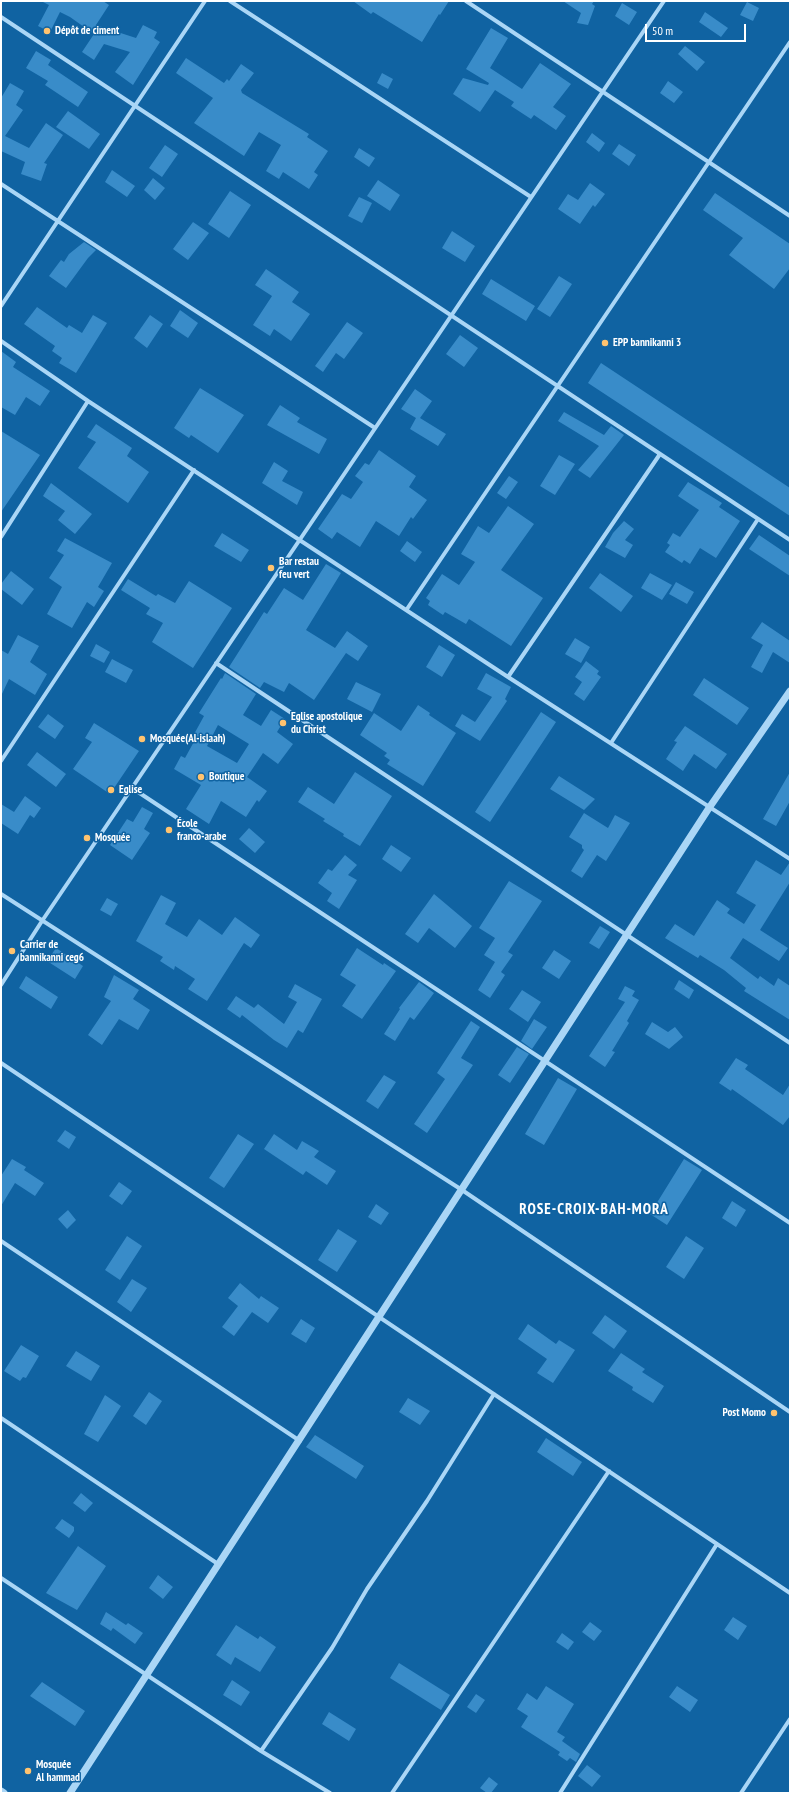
<!DOCTYPE html>
<meta charset="utf-8">
<style>
body{margin:0}
#map{position:relative;width:791px;height:1794px;overflow:hidden;background:#1063a2;font-family:"PT Sans Narrow",sans-serif}
canvas{display:block}
.frame{position:absolute;inset:0;border:2px solid #fff;pointer-events:none}
.scale{position:absolute;left:645px;top:24px;width:101px;height:18px;box-sizing:border-box;border:2px solid #fff;border-top:0;padding-left:5px;font-size:12px;line-height:14px;white-space:nowrap;color:#fff;-webkit-text-stroke:3px #1063a2;paint-order:stroke}
</style>
<div id="map">
<canvas width="791" height="1794"></canvas>
<div class="frame"></div>
<div class="scale">50 m</div>
</div>
<script>
const c = document.querySelector('canvas').getContext('2d');
c.lineJoin = 'round';
function fill(path, color) {
  c.fillStyle = color;
  c.fill(path, 'evenodd');
}
function stroke(path, color, width, dash) {
  c.strokeStyle = color;
  c.lineWidth = width;
  c.lineCap = dash ? 'butt' : 'round';
  c.setLineDash(dash || []);
  c.stroke(path);
}
function write(font, color, halo, rows, align = 'center') {
  c.font = font + ' "PT Sans Narrow",sans-serif';
  c.lineWidth = 3;
  c.setLineDash([]);
  c.textBaseline = 'middle';
  c.strokeStyle = halo;
  c.fillStyle = color;
  for (const [text, x, y, turn = 0] of rows) {
    c.save();
    c.translate(x, y);
    c.rotate((+turn || 0) * Math.PI / 180);
    c.textAlign = isNaN(turn) ? turn : align;
    if (halo) c.strokeText(text, 0, 0);
    c.fillText(text, 0, 0);
    c.restore();
  }
}
fill(new Path2D(`
 M41 1H103L109 5 96 25 136 38 143 25 157 32 154 38 160 42 133 85 115 72 130 52 104 44 94 60 82 52 94 34 70 17 60 12 50 32 38 26 49 5Z
 M353 1H449L440 15 439 14 422 42 373 12 371 14Z
 M563 1H594L592 4 595 6 588 25 577 23 581 13Z
 M747 2 759 8 753 21 740 15Z
 M622 3 637 12 629 25 615 16Z
 M705 12 728 28 721 37 699 22Z
 M491 28 508 38 490 68 522 89 540 63 571 84 553 107 566 116 556 130 534 115 531 119 511 106 514 102 495 90 480 112 453 94 463 78 488 85 489 83 466 69Z
 M685 46 705 62 697 71 678 54Z
 M36 51 51 60 48 65 88 92 78 107 45 85 48 81 26 68Z
 M186 58 224 83 227 79 229 81 241 64 254 73 241 90 242 93 309 134 307 137 328 151 314 172 318 175 309 189 283 172 279 179 266 171 281 145 259 132 244 156 194 123 213 98 176 73Z
 M382 73 393 79 388 89 377 83Z
 M668 81 683 92 674 103 660 93Z
 M10 83 24 91 16 105 23 110 5 136 29 148 46 123 63 135 44 163 47 164 41 181 21 174 25 162 1 151V98Z
 M68 111 100 134 89 149 56 127Z
 M592 133 605 143 599 152 586 142Z
 M619 144 636 155 629 166 612 154Z
 M165 145 178 154 162 177 149 168Z
 M359 148 375 158 369 167 354 157Z
 M112 170 135 186 127 197 105 182Z
 M153 178 165 188 155 200 144 190Z
 M378 180 400 195 390 211 367 196Z
 M590 183 605 194 595 207 593 205 580 224 558 209 568 194 578 200Z
 M230 191 251 205 229 238 208 224Z
 M715 193 790 244V268L774 289 729 255 743 238 703 210Z
 M359 197 372 203 362 223 348 216Z
 M193 222 209 233 188 260 173 249Z
 M452 231 475 246 465 262 442 248Z
 M84 242 96 250 88 258 66 288 49 276 61 260 64 262 69 254Z
 M266 269 299 292 292 302 310 314 291 341 274 329 270 336 253 325 272 296 255 285Z
 M559 276 572 284 550 317 537 309Z
 M491 279 535 306 526 321 482 294Z
 M37 307 67 328 69 325 82 333 93 315 107 323 76 373 59 363 62 358 52 351 55 346 24 324Z
 M180 310 198 323 188 338 170 326Z
 M150 315 163 324 147 348 134 338Z
 M347 322 363 333 344 359 336 353 323 372 315 366Z
 M460 335 478 348 464 367 446 354Z
 M1 351 16 362 13 367 50 391 40 406 26 397 15 415 1 407Z
 M601 363 790 488V516L588 383Z
 M200 388 244 415 218 453 191 435 189 438 174 428Z
 M415 389 432 401 420 418 446 434 438 446 410 429 416 418 401 409Z
 M280 405 300 418 297 422 327 439 319 454 267 425Z
 M564 412 604 435 611 426 624 435 590 478 578 470 599 446 558 421Z
 M96 424 132 448 127 456 149 472 128 503 78 468 96 442 87 437Z
 M1 431 40 455 1 512Z
 M379 450 416 476 409 487 427 500 413 519 411 517 399 536 376 521 360 547 337 532 332 539 318 529 342 494 351 499 363 482 355 476 365 463 369 465Z
 M559 455 575 464 555 495 540 486Z
 M274 462 288 471 282 481 303 492 297 505 262 483Z
 M509 476 518 482 506 499 497 493Z
 M688 482 722 503 719 507 740 521 716 558 700 548 690 564 684 560 682 563 665 552 670 545 667 543 673 533 680 537 699 510 678 496Z
 M51 483 92 514 75 534 58 520 65 511 43 496Z
 M508 506 534 524 501 570 543 598 511 646 469 619 466 624 445 612 443 615 428 605 430 601 426 598 442 574 459 585 475 562 461 554 478 526 489 533Z
 M624 521 634 529 625 540 633 545 625 558 605 547 613 533Z
 M222 533 249 550 241 562 214 546Z
 M759 535 790 556V576L749 549Z
 M65 538 112 563 98 587 104 591 94 607 87 602 72 628 47 614 62 587 49 578 64 555 57 551Z
 M407 541 422 552 415 562 400 551Z
 M326 564 341 573 306 630 335 648 347 631 368 646 358 661 346 653 314 700 289 683 284 692 264 682 260 688 229 667 264 612 267 614 284 588 303 600Z
 M11 571 34 589 22 605 1 589V584Z
 M600 573 633 596 621 612 589 588Z
 M650 573 672 585 662 600 641 588Z
 M128 579 156 596 158 594 175 603 189 581 232 608 193 668 152 642 163 623 146 614 150 608 121 590Z
 M676 582 694 592 687 604 669 594Z
 M762 622 790 641V663L773 652 762 673 751 667 763 645 751 638Z
 M18 635 39 646 30 662 47 674 35 695 9 679 1 696V650L8 654Z
 M575 638 590 647 581 663 565 654Z
 M96 644 110 652 104 663 90 656Z
 M439 645 455 655 442 677 426 667Z
 M112 659 133 670 126 683 105 672Z
 M586 661 599 671 597 674 601 677 584 701 574 694 582 682 575 677Z
 M225 673 256 694 243 715 261 726 271 710 285 719 277 732 293 744 278 764 263 753 247 777 267 791 259 802 257 800 246 817 221 801 209 824 186 809 201 785 174 769 181 756 185 758 196 738 193 736 204 716 199 713 221 678 222 679ZM218 725 249 744 237 763 207 746Z
 M486 673 511 687 505 699 507 701 480 741 455 726 462 714 475 722 492 697 477 689Z
 M704 678 749 708 737 725 693 695Z
 M356 682 381 694 372 712 347 699Z
 M418 705 430 713 429 715 456 733 423 786 387 764 390 760 384 756 387 753 360 735 374 713 401 731Z
 M541 712 556 722 490 822 475 812Z
 M48 714 64 726 55 739 38 727Z
 M94 723 139 751 110 794 73 769 92 742 85 738Z
 M685 726 727 754 716 769 694 754 683 771 666 759 677 742 674 741Z
 M37 752 66 774 56 787 27 765Z
 M355 772 392 796 360 846 343 836 344 834 323 821 325 819 298 802 308 787 334 804Z
 M790 772V801L776 826 763 819Z
 M559 776 595 799 584 810 550 789Z
 M25 796 41 808 34 818 30 815 18 834 1 823V804L14 812Z
 M142 807 153 813 144 829 150 833 132 860 110 845 127 819 133 822Z
 M584 813 608 828 615 815 630 823 606 861 597 855 582 878 571 871 584 850 582 848V845L569 837Z
 M249 828 265 842 255 853 239 839Z
 M391 845 411 858 401 872 382 859Z
 M345 855 357 865 348 875 357 880 339 909 327 901 332 893 318 883 328 869 332 871Z
 M756 860 781 875 790 862V882L760 930 788 948 779 961 743 938 730 958 758 979 760 976 774 986 778 978 790 986V1020L744 991 746 988 724 970 700 955 698 958 665 938 675 924 694 936 717 900 730 909 727 913 744 924 756 905 736 893Z
 M509 881 542 901 508 952 513 955 501 972 505 975 490 998 478 990 495 962 484 955 495 938 479 928Z
 M434 894 472 926 455 948 429 928 418 943 405 934Z
 M161 895 176 903 165 924 187 937 199 919 222 935 235 917 260 935 251 948 244 943 207 1001 188 989 195 979 175 966 174 970 160 961 163 957 136 941Z
 M107 898 118 904 111 916 100 910Z
 M600 926 610 932 599 949 589 943Z
 M56 948 83 966 75 979 47 961Z
 M357 948 383 965 384 963 396 971 362 1019 342 1006 356 985 340 975Z
 M554 950 571 961 559 979 542 968Z
 M114 975 139 990 133 999 150 1010 138 1030 119 1019 102 1045 88 1035 111 1001 104 997Z
 M26 976 58 997 51 1009 19 988Z
 M679 980 694 990 689 999 674 989Z
 M419 982 434 993 414 1020 410 1017 395 1041 384 1034 400 1009 399 1008Z
 M295 984 322 999 303 1033 298 1030 287 1048 274 1040 242 1015 240 1018 227 1009 236 996 254 1008 258 1004 284 1024 297 1002 288 997Z
 M625 986 635 991 632 996 639 1000 627 1021 629 1023 612 1051 615 1052 605 1067 589 1056 625 1002 618 999Z
 M522 990 541 1002 528 1022 509 1009Z
 M534 1019 547 1027 532 1049 521 1041Z
 M471 1021 480 1027 461 1058 473 1065 427 1133 414 1124 445 1079 437 1073Z
 M652 1022 668 1032 675 1027 683 1037 669 1049 645 1034Z
 M517 1047 529 1054 510 1083 498 1075Z
 M736 1058 748 1065 745 1069 783 1095 790 1084V1116L783 1125 732 1089 731 1091 719 1083Z
 M384 1075 396 1082 378 1109 366 1101Z
 M558 1078 577 1089 544 1145 525 1134Z
 M65 1130 76 1137 69 1149 57 1141Z
 M238 1134 254 1144 224 1188 209 1178Z
 M274 1134 297 1150 302 1141 319 1151 314 1157 336 1171 327 1185 306 1171 303 1175 264 1149Z
 M12 1159 26 1167 24 1170 44 1183 35 1196 15 1183 1 1206V1176Z
 M684 1159 702 1170 667 1225 650 1214Z
 M119 1182 132 1191 122 1205 109 1196Z
 M732 1201 746 1210 736 1227 722 1218Z
 M376 1204 389 1213 381 1225 368 1217Z
 M68 1210 76 1220 67 1229 58 1219Z
 M338 1229 357 1241 337 1272 318 1260Z
 M127 1236 142 1246 120 1280 105 1270Z
 M686 1236 704 1248 684 1279 666 1267Z
 M132 1279 147 1288 131 1312 117 1302Z
 M240 1283 259 1299 261 1296 279 1308 268 1323 252 1312 234 1336 222 1327 238 1306 228 1298Z
 M605 1315 627 1331 614 1349 592 1333Z
 M301 1319 315 1328 306 1343 291 1334Z
 M528 1324 556 1344 559 1340 575 1350 553 1383 537 1373 547 1359 518 1339Z
 M21 1345 39 1356 26 1378 23 1377 20 1381 4 1371Z
 M76 1351 100 1366 91 1381 66 1366Z
 M621 1353 645 1369 642 1372 664 1386 653 1403 632 1390 633 1387 608 1371Z
 M149 1392 162 1401 146 1425 133 1416Z
 M105 1395 121 1406 98 1442 84 1434Z
 M408 1398 430 1411 420 1425 399 1412Z
 M315 1435 364 1466 356 1479 306 1447Z
 M546 1438 582 1462 573 1476 537 1452Z
 M81 1493 93 1503 85 1512 73 1503Z
 M62 1519 74 1527V1531L69 1538 55 1528Z
 M78 1546 106 1566 77 1610 46 1593Z
 M158 1575 173 1587 163 1599 149 1588Z
 M106 1612 126 1625 128 1623 143 1633 135 1644 113 1628 111 1631 100 1624Z
 M733 1617 747 1626 738 1640 724 1630Z
 M590 1622 602 1631 594 1641 582 1632Z
 M236 1625 258 1639 260 1636 276 1647 260 1672 235 1657 231 1665 216 1655Z
 M562 1633 574 1642 568 1650 556 1642Z
 M399 1663 450 1695 441 1710 390 1678Z
 M232 1680 250 1692 241 1706 223 1695Z
 M42 1682 85 1711 75 1726 30 1696Z
 M546 1686 574 1704 557 1732 565 1737 562 1741 580 1754 576 1762 570 1758 567 1761 558 1755 560 1752 521 1727 528 1716 517 1709 527 1693 537 1700Z
 M677 1686 698 1700 690 1712 669 1697Z
 M476 1694 485 1700 476 1713 467 1707Z
 M329 1712 356 1729 349 1741 322 1724Z
 M587 1765 601 1776 592 1787 578 1776Z
 M489 1777 498 1784 491 1793H487L480 1788Z`), '#398cc9');
stroke(new Path2D(`
 M230 1 531 197
 M466 1 790 216
 M1 17 790 540
 M1 184 375 428
 M1 306 205 1
 M1 341 88 401 508 677 790 859
 M1 537 88 401
 M407 609 790 42
 M216 663 790 1043
 M508 677 660 454
 M611 743 758 519
 M1 761 194 470
 M132 788 790 1223
 M1 894 462 1190 790 1412
 M1 985 42 921 664 1
 M1 1063 790 1593
 M1 1241 300 1441
 M1 1418 218 1564
 M1 1578 261 1751 330 1793
 M261 1751 332 1648 367 1589 427 1501 494 1394
 M392 1793 609 1471
 M560 1793 717 1544
 M741 1793 790 1719`), '#aad6f6', 4);
stroke(new Path2D(`
 M1 1791 4 1793
 M70 1793 709 808 790 691`), '#aad6f6', 7);
for (const [x, y, r, color] of [
 [47,31,4,"#ffc36f"],
 [605,343,4,"#ffc36f"],
 [271,568,4,"#ffc36f"],
 [283,723,4,"#ffc36f"],
 [142,739,4,"#ffc36f"],
 [201,777,4,"#ffc36f"],
 [111,790,4,"#ffc36f"],
 [169,830,4,"#ffc36f"],
 [87,838,4,"#ffc36f"],
 [12,951,4,"#ffc36f"],
 [774,1413,4,"#ffc36f"],
 [28,1771,4,"#ffc36f"]
]) {
  const dot = new Path2D();
  dot.arc(x, y, r, 0, 2 * Math.PI);
  c.fillStyle = color;
  c.fill(dot);
  stroke(dot, '#1063a2', 1.5);
}
write('bold 11px', '#fff', '#1063a2', [
 ["Dépôt de ciment",55,31],
 ["EPP bannikanni 3",613,343],
 ["Bar restau",279,562],
 ["feu vert",279,575],
 ["Eglise apostolique",291,717],
 ["du Christ",291,730],
 ["Mosquée(Al-islaah)",150,739],
 ["Boutique",209,777],
 ["Eglise",119,790],
 ["École",177,824],
 ["franco-arabe",177,837],
 ["Mosquée",95,838],
 ["Carrier de",20,945],
 ["bannikanni ceg6",20,958],
 ["Post Momo",766,1413,"right"],
 ["Mosquée",36,1765],
 ["Al hammad",36,1778]
], 'left');
c.letterSpacing = '1px';
write('bold 15px', '#fff', '#1063a2', [
 ["ROSE-CROIX-BAH-MORA",594,1210]
]);
c.letterSpacing = '0px';
</script>
